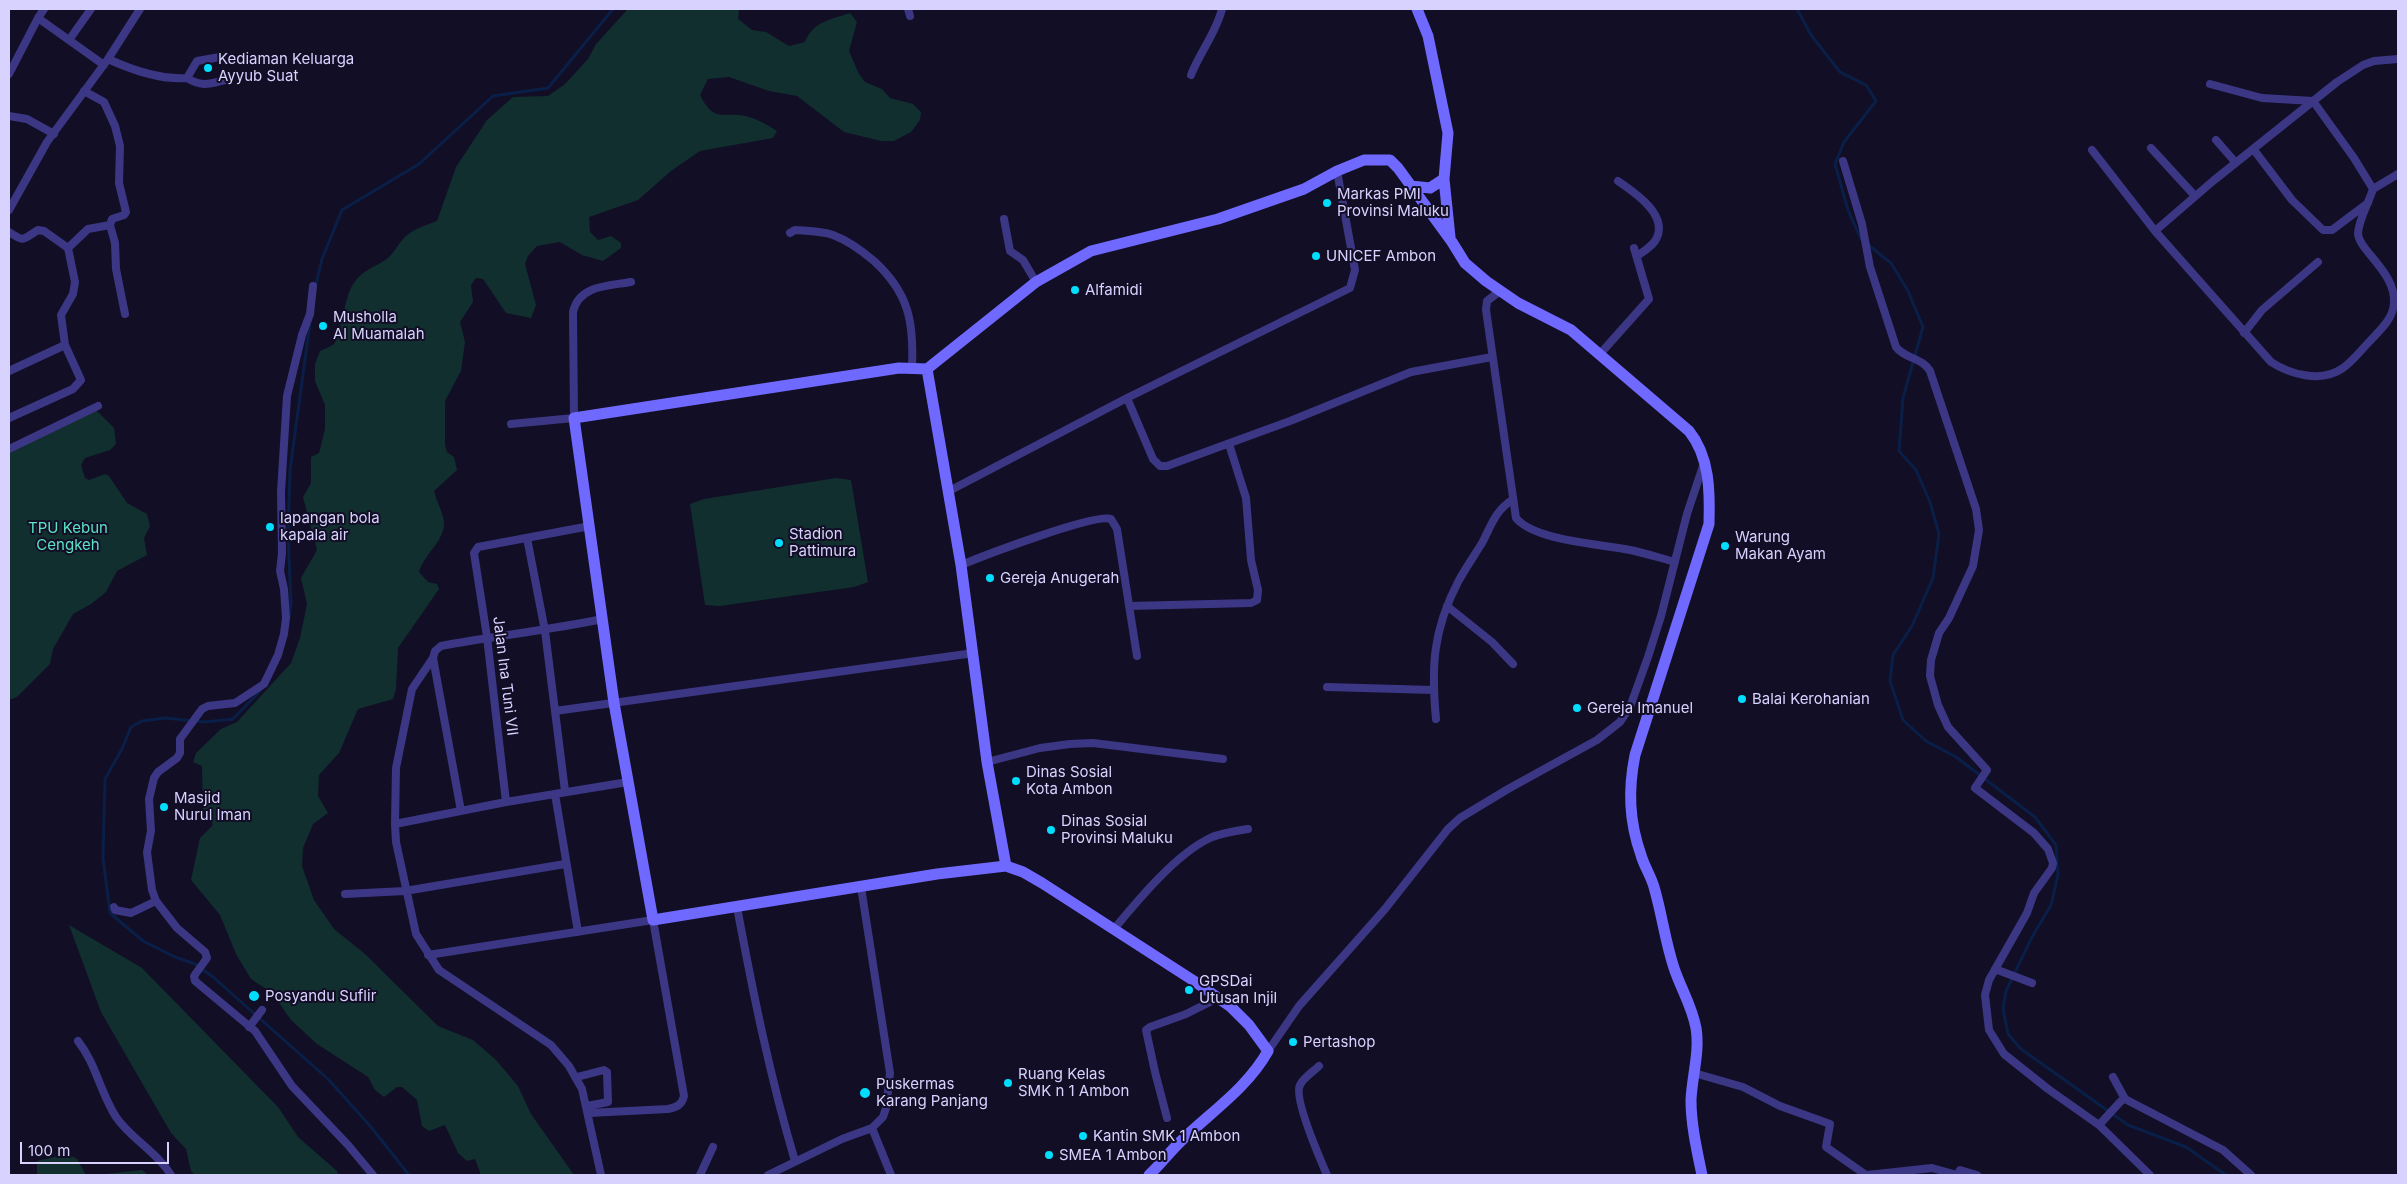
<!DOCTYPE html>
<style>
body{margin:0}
#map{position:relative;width:2407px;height:1184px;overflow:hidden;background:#120e25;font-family:Inter,sans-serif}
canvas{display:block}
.frame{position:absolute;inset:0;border:10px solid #d8d2ff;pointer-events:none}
.scale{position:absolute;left:20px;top:1142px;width:149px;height:22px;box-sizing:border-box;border:2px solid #d8d2ff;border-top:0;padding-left:6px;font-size:15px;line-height:18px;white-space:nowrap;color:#d8d2ff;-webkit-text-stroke:4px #120e25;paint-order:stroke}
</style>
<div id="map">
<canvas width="2407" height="1184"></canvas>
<div class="frame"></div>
<div class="scale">100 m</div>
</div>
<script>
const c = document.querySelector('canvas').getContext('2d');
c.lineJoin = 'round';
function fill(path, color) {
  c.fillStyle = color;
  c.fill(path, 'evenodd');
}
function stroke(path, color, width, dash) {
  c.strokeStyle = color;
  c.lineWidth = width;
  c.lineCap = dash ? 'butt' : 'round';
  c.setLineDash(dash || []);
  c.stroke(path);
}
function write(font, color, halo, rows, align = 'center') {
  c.font = font + ' Inter,sans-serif';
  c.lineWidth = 4;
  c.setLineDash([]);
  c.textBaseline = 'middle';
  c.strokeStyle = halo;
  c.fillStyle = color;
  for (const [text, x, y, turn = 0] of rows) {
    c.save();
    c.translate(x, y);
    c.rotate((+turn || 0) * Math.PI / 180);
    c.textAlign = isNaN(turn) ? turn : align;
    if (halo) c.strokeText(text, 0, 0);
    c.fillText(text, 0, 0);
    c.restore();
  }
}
fill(new Path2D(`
 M628 9H739L738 19 752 30 766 32 789 46 805 42C812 22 832 19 850 13L857 22 849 51 859 74 865 82 882 89 890 98 913 104 921 112 920 120 911 132 894 141H881L844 132 797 96 769 91 729 77 708 79 700 95C715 125 724 110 749 117 759 120 768 125 777 131L773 138 700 151 671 171 638 200 589 217 590 232 598 240 611 236 621 243V248L603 261 582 255 560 242 537 246 528 256 525 264 536 305 531 318 506 313 483 279 476 278 471 285 473 302 460 322 465 342 461 371 445 401V445L447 452 454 457 457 470 434 491C436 500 443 512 444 522 445 541 424 554 419 572L428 582 437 584 439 589 398 648 396 689 393 699 358 709 339 753 319 775 318 796 328 813 313 824 303 848 302 866 314 900 334 929 365 954 438 1026 473 1040 496 1060 518 1086 531 1114 574 1175H481L475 1159 467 1161 458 1153 445 1125 429 1131 422 1126 417 1100 402 1087H397L384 1097 375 1090 368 1077 317 1044 291 1020 272 993 251 979 236 954 220 915 191 880 200 838 213 825 209 813 203 810 202 766 193 762 196 753 221 729 237 722 291 663 300 638 307 604 301 578 317 550 303 497 311 483V457L319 453 325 429V405L315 381V364L320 351C324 349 330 347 334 344 339 340 345 297 352 286 360 272 370 269 382 262 392 257 396 247 403 239 412 229 424 226 437 221L456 167 487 120 513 97 548 96 565 84 588 59 596 44Z
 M96 410 114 428 116 444 110 450 85 458 81 465 85 478 89 480 105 474 109 476 127 503 147 514 150 526 144 538 147 555 117 571 106 592 91 604 73 614 53 649 50 664 17 697 9 700V451Z
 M836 478 851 480 868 582 854 587 720 606 705 605 690 504 704 499Z
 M69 925 142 968 278 1107 298 1137 337 1171 338 1175H195L191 1171 186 1149 171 1133 101 1012Z
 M68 1154 77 1159 86 1175H37V1161Z
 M142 1170 148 1175H102L106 1174Z`), '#112f2f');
stroke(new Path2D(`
 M1797 9 1811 35 1840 72 1866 85 1876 101 1844 142 1835 164 1848 210 1861 239 1891 263 1908 291 1923 327 1903 398 1899 451 1916 470 1930 502 1939 534 1933 578 1912 626 1893 655 1890 681 1903 720 1926 741 1956 757 2035 817 2056 845 2058 875 2051 905 2032 937 2006 991 2003 1009 2008 1034 2021 1049 2128 1125 2186 1147 2226 1175
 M315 288 322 259 342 210 419 164 493 96 548 88 613 9
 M289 618 291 603 288 533 290 470 310 323
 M261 690 233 719 205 722 165 718 142 721 131 727 122 749 105 779 103 858 110 913 143 941 175 957 195 964 213 977 328 1079 371 1127 409 1175`), '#0a1f47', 3);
stroke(new Path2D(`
 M908 9 910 16
 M38 18 44 9
 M69 40 91 9
 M108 59C132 70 160 80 187 78L197 61 220 57
 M9 74 38 18 104 65
 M1191 75C1200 52 1216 33 1222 9
 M187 78C201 87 209 84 225 80
 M2210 84 2262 98 2313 101 2354 158 2373 189
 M84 91 104 102 115 126 120 146 119 183 126 212 124 215 112 219 110 225 115 243 116 269 125 314
 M9 116 27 119 54 134
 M2216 140 2236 163
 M2151 148 2195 196
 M2092 150 2155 231 2271 362C2291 375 2322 383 2343 368 2353 361 2362 349 2370 341 2381 329 2393 319 2394 303 2396 272 2358 250 2358 233 2359 219 2369 202 2373 189L2398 174
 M2254 150 2292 200 2323 230H2332L2368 203
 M1843 161 1862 224 1870 267 1896 347C1905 359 1923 358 1930 371L1976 509 1979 530 1973 566 1949 618 1939 633 1931 660 1930 676 1938 705 1948 727 1987 770 1975 788 2034 833 2048 849 2053 863 2052 868 2034 893 2027 913 1989 980 1985 995 1989 1030 2004 1054 2048 1089 2099 1125 2150 1175
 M1618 181C1634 192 1671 216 1655 241 1651 247 1643 252 1637 256
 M9 210 47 142 108 59 140 9
 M1004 219 1010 251 1023 260 1036 282
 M2155 231 2213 181 2337 82 2363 65 2374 61 2398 59
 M9 232C25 243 23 239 38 230L44 231 68 248 75 282 73 294 61 315 65 345
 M790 233 795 230C807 231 821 231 833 235 849 241 861 250 874 261 909 293 914 322 912 368
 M68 248 88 229 110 225
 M1500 291 1487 301 1486 310 1516 518C1535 541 1601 544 1630 550 1645 553 1660 558 1675 562
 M2244 333 2262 310 2318 262
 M1600 354 1649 299 1634 248
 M9 371 65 345 81 380 73 389 9 418
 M1127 398 1350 288 1355 270 1337 171
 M511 424 574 418 573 312C579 285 608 286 631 282
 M9 449 98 406
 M949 491 1127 398 1153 459 1160 466H1167L1290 421 1411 372 1492 357
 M527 538 545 631 565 791
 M961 565C983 556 1095 513 1111 519L1117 529 1137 656
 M1129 606 1251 603 1257 600 1258 590 1251 560 1246 498 1229 444
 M1447 606 1492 642 1513 664
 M433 658 435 651 441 646C495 636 549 630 603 619
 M1327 687 1433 690
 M555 711 974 653
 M1436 719C1431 667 1433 630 1458 582 1465 569 1474 556 1482 543 1491 526 1495 511 1512 500
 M987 762 1040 748 1070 744 1093 743 1223 759
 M555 794 578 932
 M506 802 487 637 474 553 478 547 590 526
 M461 811 433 658 412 689 396 768 395 824 396 842 416 934 439 970 551 1045 569 1066 582 1089 601 1175
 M395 824 506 802 628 782
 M345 894 405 891 565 864
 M156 901 152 890 147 852 151 831 149 799 154 778 158 772 177 758 180 753V739L202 709 208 706 235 703 264 684 278 655 284 634 286 618 284 589 280 571 282 553 281 492 287 396 302 335 310 314 313 286
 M114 907 115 910 131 913 156 901 177 928 205 952 207 958 194 976 195 981 255 1031 292 1086 348 1145 373 1175
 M737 907C753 993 770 1077 795 1161
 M1114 929C1138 900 1176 854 1210 838 1221 833 1235 831 1248 829
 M428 955 653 920 684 1096C682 1105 677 1107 668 1109L589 1113
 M1995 969 2032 983
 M249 1027 262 1010
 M78 1041C96 1064 100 1092 116 1117 131 1139 157 1152 171 1175
 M1268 1051 1299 1006 1385 909 1448 829 1460 818 1508 789 1597 740 1620 722 1630 707 1648 657 1661 616 1687 514 1704 463
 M1319 1066C1314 1071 1303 1078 1300 1085 1293 1098 1321 1161 1327 1175
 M1694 1073 1743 1087 1780 1106 1830 1124 1826 1147 1866 1175
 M577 1077 604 1070 607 1072 608 1102 587 1106
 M2113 1077 2125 1099
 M1167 1118 1155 1072 1146 1030 1150 1027 1186 1014 1218 998
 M2099 1125 2121 1101 2125 1099 2223 1150 2251 1175
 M872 1128 891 1175
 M700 1175 713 1147
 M768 1175 842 1139 872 1128 883 1117 886 1108 890 1073 861 887
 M1867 1175 1932 1168 1957 1175 1960 1170 1977 1175`), '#3c3785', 8);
stroke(new Path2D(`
 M1417 9 1428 36 1448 133 1444 179 1450 237
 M1411 186 1430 188 1444 179
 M927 369 961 565 987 762 1006 866
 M1149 1175C1160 1165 1168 1154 1178 1144 1209 1113 1246 1090 1268 1051L1249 1025 1231 1007 1194 981 1042 883 1023 872 1006 866 937 874 653 920 614 703 574 418 899 368 927 369 1036 282 1091 251 1218 219 1304 189 1337 171 1364 160H1390L1398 168 1452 242 1465 263 1486 281 1518 303 1571 330 1689 431C1710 457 1710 492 1709 524L1635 755C1628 790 1629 821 1641 855 1644 866 1651 876 1654 887 1662 914 1665 941 1674 968 1681 989 1692 1006 1696 1028 1700 1052 1692 1076 1691 1100 1691 1125 1697 1151 1702 1175`), '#7069ff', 11);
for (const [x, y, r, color] of [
 [208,68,5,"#00ddfd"],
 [1327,203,5,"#00ddfd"],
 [1316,256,5,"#00ddfd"],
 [1075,290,5,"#00ddfd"],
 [323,326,5,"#00ddfd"],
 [270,527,5,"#00ddfd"],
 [779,543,5,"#00ddfd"],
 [1725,546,5,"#00ddfd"],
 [990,578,5,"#00ddfd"],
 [1742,699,5,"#00ddfd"],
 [1577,708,5,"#00ddfd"],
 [1016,781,5,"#00ddfd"],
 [164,807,5,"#00ddfd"],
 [1051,830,5,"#00ddfd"],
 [1189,990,5,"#00ddfd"],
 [254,996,6,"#00ddfd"],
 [1293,1042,5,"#00ddfd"],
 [1008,1083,5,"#00ddfd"],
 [865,1093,6,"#00ddfd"],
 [1083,1136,5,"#00ddfd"],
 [1049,1155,5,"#00ddfd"]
]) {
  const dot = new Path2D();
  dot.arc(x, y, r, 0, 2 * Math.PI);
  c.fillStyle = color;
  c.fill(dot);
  stroke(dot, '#120e25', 2);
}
write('15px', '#d8d2ff', '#120e25', [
 ["Kediaman Keluarga",218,59],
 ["Ayyub Suat",218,76],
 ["Markas PMI",1337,194],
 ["Provinsi Maluku",1337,211],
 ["UNICEF Ambon",1326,256],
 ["Alfamidi",1085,290],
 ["Musholla",333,317],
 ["Al Muamalah",333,334],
 ["lapangan bola",280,518],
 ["kapala air",280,535],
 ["Stadion",789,534],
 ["Pattimura",789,551],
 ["Warung",1735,537],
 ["Makan Ayam",1735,554],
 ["Gereja Anugerah",1000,578],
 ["Balai Kerohanian",1752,699],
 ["Gereja Imanuel",1587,708],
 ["Dinas Sosial",1026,772],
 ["Kota Ambon",1026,789],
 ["Masjid",174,798],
 ["Nurul Iman",174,815],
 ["Dinas Sosial",1061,821],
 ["Provinsi Maluku",1061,838],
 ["GPSDai",1199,981],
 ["Utusan Injil",1199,998],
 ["Posyandu Suflir",265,996],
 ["Pertashop",1303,1042],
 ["Ruang Kelas",1018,1074],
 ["SMK n 1 Ambon",1018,1091],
 ["Puskermas",876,1084],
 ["Karang Panjang",876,1101],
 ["Kantin SMK 1 Ambon",1093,1136],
 ["SMEA 1 Ambon",1059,1155]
], 'left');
write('15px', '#5ae3c4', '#120e25', [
 ["TPU Kebun",68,528],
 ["Cengkeh",68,545]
]);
write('15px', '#d8d2ff', '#120e25', [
 ["Jalan Ina Tuni VII",505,676,83]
]);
</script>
